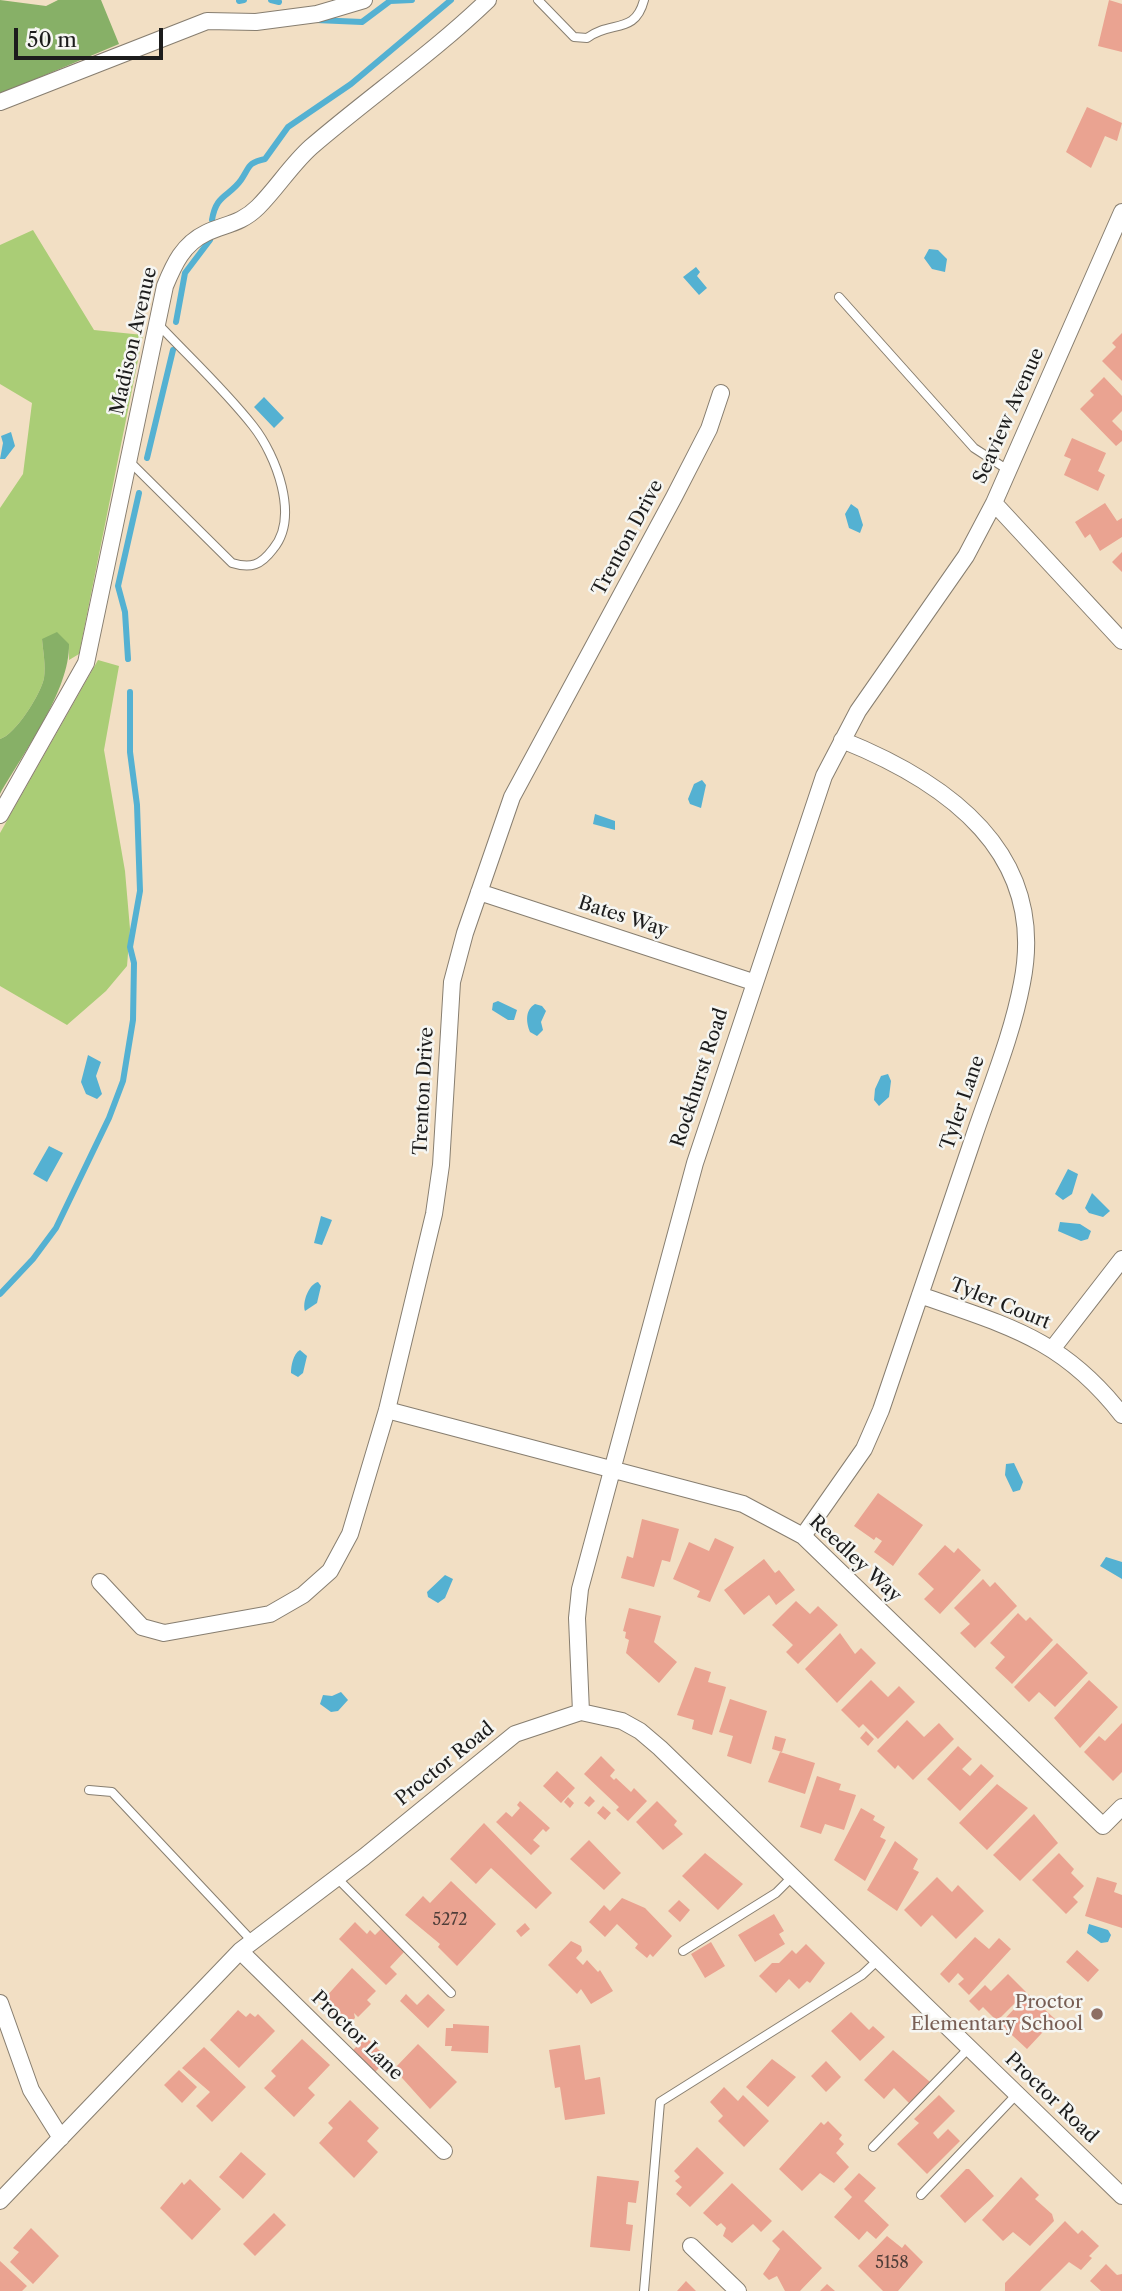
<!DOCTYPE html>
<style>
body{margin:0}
#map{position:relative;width:1122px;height:2291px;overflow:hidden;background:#f2dfc4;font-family:"Libre Caslon Text",serif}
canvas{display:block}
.scale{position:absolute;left:14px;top:28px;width:149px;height:32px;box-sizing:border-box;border:4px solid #1c1c1c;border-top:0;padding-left:9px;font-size:21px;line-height:24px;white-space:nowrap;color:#1c1c1c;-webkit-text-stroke:5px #f6f6f2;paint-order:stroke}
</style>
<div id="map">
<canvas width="1122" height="2291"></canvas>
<div class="scale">50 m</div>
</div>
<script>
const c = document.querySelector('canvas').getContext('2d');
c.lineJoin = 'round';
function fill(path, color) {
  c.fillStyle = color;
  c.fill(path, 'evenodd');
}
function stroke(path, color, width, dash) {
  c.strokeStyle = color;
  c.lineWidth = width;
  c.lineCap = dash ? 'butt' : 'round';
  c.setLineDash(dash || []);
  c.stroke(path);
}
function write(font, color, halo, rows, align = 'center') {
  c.font = font + ' "Libre Caslon Text",serif';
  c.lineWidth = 5;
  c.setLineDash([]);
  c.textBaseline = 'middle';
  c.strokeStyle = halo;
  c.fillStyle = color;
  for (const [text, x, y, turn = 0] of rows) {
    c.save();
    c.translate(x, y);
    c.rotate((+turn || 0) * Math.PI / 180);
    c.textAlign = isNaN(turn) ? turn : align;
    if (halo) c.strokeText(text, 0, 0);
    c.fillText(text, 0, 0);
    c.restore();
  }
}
fill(new Path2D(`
 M33 230 94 330 143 335 79 654 69 660V644L42 639C43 651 46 666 44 678 41 694 15 735 0 739V508L23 474 32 403 0 384V245Z
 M98 660 119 666 104 750 125 871 130 929 127 966 106 991 67 1025 0 986V833Z`), '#aacd76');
fill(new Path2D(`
 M0 0 46 6 58 0H101L119 44 0 94Z
 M57 632 69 644C70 691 23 753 0 794V739C15 735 41 694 44 678 46 666 43 651 42 639Z`), '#87b067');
fill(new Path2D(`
 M929 249 938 250 947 259 945 272 932 269 924 258Z
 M696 267 700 272 697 276 707 288 699 295 683 277Z
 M264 397 284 418 274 428 254 407Z
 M11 432 15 446 5 459H0L3 443 1 436Z
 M851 504 858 509 863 525 860 533 849 528 845 514Z
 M702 780 706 785 701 808 690 804 688 799 694 784Z
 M595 814 615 821V830L593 824Z
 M498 1001 517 1010 514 1020H508L492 1010 493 1003Z
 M535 1004 542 1006 546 1011 541 1022 543 1030 537 1036 530 1032C526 1022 525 1010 535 1004Z
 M88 1055 101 1062 96 1076 102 1094 97 1099 86 1094 81 1082Z
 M888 1074 891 1081 889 1097 879 1106 874 1100 875 1089 881 1076Z
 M49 1146 63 1153 47 1182 33 1174Z
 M1068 1169 1078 1174 1072 1194 1063 1200 1055 1194Z
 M1092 1193 1110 1211 1103 1217 1089 1213 1085 1208Z
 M321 1216 332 1220 322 1245 314 1243Z
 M1060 1222 1080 1224 1091 1231 1088 1239 1081 1241 1058 1231Z
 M318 1282 321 1286 317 1303 305 1311C302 1302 309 1284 318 1282Z
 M300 1350 307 1356 303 1373 298 1377 291 1373C291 1366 293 1354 300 1350Z
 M1014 1463 1023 1482 1020 1490 1013 1492 1005 1475 1006 1464Z
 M1106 1557 1122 1562V1579L1100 1566Z
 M445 1575 453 1579 445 1598 438 1603 428 1597 427 1592Z
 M341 1692 348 1700 338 1711 331 1712 320 1704 323 1695 332 1696Z
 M1089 1924 1108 1930 1111 1935 1108 1942 1101 1943 1087 1933Z`), '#54b1d2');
stroke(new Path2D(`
 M271 0 279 2
 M239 1 244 0
 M316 20 362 22 390 1 412 0
 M212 220C216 194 229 197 241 180 250 167 247 163 265 159L288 127 351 84 451 0
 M176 322 185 273 210 240
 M147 458 173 350
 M128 659 125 612 118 586 139 493
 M0 1294 33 1259 56 1228 109 1118 123 1081 133 1020 134 963 130 947 140 891 137 805 130 752V692`), '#54b1d2', 6);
fill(new Path2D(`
 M1109 0 1122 4V52L1098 46Z
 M1087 107 1122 123 1117 141 1105 136 1091 168 1066 152Z
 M1122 333V381L1102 361 1116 347 1112 343Z
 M1104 377 1122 396V411L1112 421 1122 431V441L1116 446 1080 409 1094 395 1090 391Z
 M1072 438 1106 453 1098 471 1105 475 1098 491 1064 475 1071 459 1064 456Z
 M1105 503 1117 521 1122 518V537L1100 551 1090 534 1085 538 1075 522Z
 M1122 552V572L1112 562Z
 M878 1493 923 1525 893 1566 874 1552 882 1541 876 1537 874 1540 854 1526Z
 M642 1519 679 1529 670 1562 662 1560 654 1587 621 1578 627 1556 633 1558Z
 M715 1538 734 1547 710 1602 697 1597 700 1591 673 1579 689 1542 709 1551Z
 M945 1545 954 1553 958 1548 981 1570 940 1614 924 1599 934 1589 918 1574Z
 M764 1559 775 1573 779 1570 795 1590 776 1605 769 1595 744 1615 724 1590Z
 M983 1579 990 1587 995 1582 1017 1606 975 1648 960 1633 970 1624 954 1608Z
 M796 1601 810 1614 818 1606 838 1625 798 1664 786 1652 793 1645 772 1625Z
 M629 1608 661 1616 654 1642 677 1662 659 1683 626 1653 629 1640 625 1638 626 1632 623 1631Z
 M1018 1613 1026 1621 1030 1617 1053 1640 1012 1684 995 1668 1005 1657 990 1643Z
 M840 1633 855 1654 861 1648 876 1663 837 1703 805 1669Z
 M1057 1643 1088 1673 1055 1707 1039 1692 1029 1702 1014 1687Z
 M695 1667 711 1672 708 1682 726 1687 712 1735 692 1729 694 1720 677 1715Z
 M871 1680 888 1697 899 1686 915 1702 878 1739 863 1724 859 1728 841 1710Z
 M1089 1680 1118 1707 1080 1748 1054 1718Z
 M730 1699 767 1711 751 1764 727 1756 733 1736 719 1732Z
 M907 1720 924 1737 939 1723 954 1739 913 1780 898 1765 895 1769 877 1751Z
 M1122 1723V1772L1113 1781 1084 1752 1099 1736 1105 1741Z
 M866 1731 874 1739 868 1746 860 1738Z
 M775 1736 786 1739 782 1752 772 1749Z
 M958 1746 972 1759 962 1769 970 1776 981 1764 994 1776 960 1811 927 1779Z
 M780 1752 815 1763 805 1794 768 1782Z
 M601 1756 615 1770 610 1776 614 1780 616 1778 631 1792 634 1788 647 1801 628 1821 616 1810 619 1807 584 1774Z
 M557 1771 575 1788 561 1803 543 1786Z
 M817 1776 841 1784 839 1790 856 1795 844 1830 825 1824 821 1834 800 1827Z
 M997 1784 1028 1808 987 1850 959 1823Z
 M590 1796 595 1801 589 1807 584 1803Z
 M568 1797 574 1803 570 1808 564 1802Z
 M520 1801 550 1828 546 1832 543 1829 533 1840 540 1846 531 1855 496 1822 506 1812 512 1817 520 1808 517 1805Z
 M657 1801 677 1821 674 1825 683 1834 663 1850 636 1822Z
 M603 1806 611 1813 605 1820 597 1813Z
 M861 1808 875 1816 873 1820 885 1827 880 1837 886 1840 865 1881 834 1860Z
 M1034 1814 1058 1843 1020 1881 993 1855Z
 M484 1823 552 1893 536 1909 491 1868 476 1884 450 1859Z
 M589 1840 621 1873 604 1890 570 1859Z
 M895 1841 918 1859 913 1869 919 1872 897 1911 867 1890Z
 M705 1853 743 1884 718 1910 682 1876Z
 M1059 1853 1074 1869 1071 1873 1084 1886 1073 1897 1078 1902 1066 1914 1032 1880Z
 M937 1877 952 1892 958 1885 984 1911 956 1939 932 1915 921 1927 904 1910Z
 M1097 1877 1117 1883 1114 1892 1122 1895V1928L1085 1916Z
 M451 1881 496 1924 457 1966 438 1947 440 1944 405 1915 423 1896 430 1903Z
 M622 1898 645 1908 672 1936 653 1957 650 1954 647 1958 635 1948 638 1944 617 1924 605 1937 589 1922 604 1905 610 1911Z
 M679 1900 690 1910 680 1922 668 1911Z
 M774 1914 784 1931 779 1934 785 1944 755 1962 738 1935Z
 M355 1922 367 1934 370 1930 375 1935 381 1929 404 1952 390 1967 397 1974 386 1985 339 1939Z
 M525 1923 530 1929 521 1937 516 1931Z
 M975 1937 989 1949 999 1938 1011 1949 969 1995 958 1984 964 1979 958 1973 949 1983 940 1974Z
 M571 1941 581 1946 582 1951 576 1958 583 1965 587 1960 598 1972 600 1970 613 1991 591 2004 581 1989 577 1994 548 1965Z
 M711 1942 725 1966 705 1978 691 1954Z
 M806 1944 825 1963 810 1983 807 1981 799 1989 789 1979 776 1993 759 1976 772 1963H779L792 1950 796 1954Z
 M1077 1950 1099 1970 1088 1982 1066 1962Z
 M352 1968 376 1991 367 2000 371 2004 358 2017 354 2013 355 2018 347 2026 326 2010 331 2006 324 1999Z
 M1008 1974 1026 1992 997 2021 983 2007 979 2011 969 2001 985 1985 991 1991Z
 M406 1994 417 2005 428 1994 445 2010 428 2028 400 2001Z
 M1028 1994 1055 2019 1027 2049 1000 2024Z
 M238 2010 246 2017 250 2013 255 2017 258 2014 275 2031 239 2068 210 2040Z
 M851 2012 869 2030 873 2026 885 2037 860 2061 831 2031Z
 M453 2024 489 2026 488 2053 451 2051 452 2046H445L446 2028H453Z
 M366 2037 388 2059 374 2073 352 2051Z
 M302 2039 330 2065 308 2088 315 2095 294 2117 264 2088 276 2076 271 2071Z
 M418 2044 457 2082 430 2109 394 2069Z
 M580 2045 585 2080 600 2077 605 2114 565 2120 560 2087 555 2088 549 2050Z
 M204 2047 246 2087 212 2122 196 2106 210 2092 182 2068Z
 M893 2050 930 2082 910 2104 894 2088 884 2099 864 2080Z
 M772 2059 796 2077 768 2107 746 2087Z
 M826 2061 841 2077 826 2092 811 2076Z
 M179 2070 197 2087 182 2103 164 2085Z
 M724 2087 738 2101 743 2095 769 2121 744 2147 718 2121 723 2116 710 2102Z
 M939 2095 955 2111 933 2133 938 2139 948 2129 960 2141 927 2174 897 2144 919 2123 914 2119Z
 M350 2100 379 2128 367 2141 378 2152 354 2178 319 2143 333 2128 328 2123Z
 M828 2121 842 2135 839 2139 844 2144 836 2153 849 2167 834 2183 820 2173 802 2191 779 2169 821 2122 824 2125Z
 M697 2147 724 2173 690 2207 676 2194 682 2187 675 2181 680 2177 674 2171Z
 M241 2152 266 2174 243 2199 219 2177Z
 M966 2169H969L994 2196 965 2223 940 2196Z
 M859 2173 876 2188 864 2201 889 2225 876 2239 867 2231 859 2240 834 2217 852 2197 844 2189Z
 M597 2176 639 2181 636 2203 628 2202 626 2224 633 2225 630 2251 590 2247Z
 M1021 2177 1039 2195 1035 2199 1052 2214 1054 2221 1030 2246 1013 2232 1003 2241 982 2220Z
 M190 2179 221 2209 192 2240 160 2208 182 2182 184 2185Z
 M732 2183 772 2221 761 2232 753 2224 732 2243 723 2236 726 2228 721 2223 717 2226 703 2213Z
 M274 2213 286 2225 255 2256 243 2244Z
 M1065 2221 1078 2234 1082 2230 1099 2246 1089 2256 1092 2258 1081 2270 1069 2262 1040 2291H1005V2283Z
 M31 2228 59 2256 33 2284 10 2262 19 2252 13 2248Z
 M783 2230 822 2268 800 2291H785L777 2276 769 2280 763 2274 780 2249 772 2241Z
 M887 2236 902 2248 905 2244 923 2262 898 2291H883L858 2266Z
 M0 2261 27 2286 22 2291H0Z
 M1106 2264 1117 2275 1122 2274V2291H1101L1090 2281Z
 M686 2281 696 2291H677Z
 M827 2284 835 2291H820Z`), '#eaa391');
const lane = new Path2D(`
 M538 0 574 37 587 38C611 20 635 35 644 0
 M839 297 974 448 1008 470
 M129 461 232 563C251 569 261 565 273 549 300 517 276 455 253 426 224 389 189 357 157 323
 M89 1790 112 1792 252 1941
 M337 1878 451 1993
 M683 1951 776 1893 793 1876
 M873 2147 969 2048
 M921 2195 1017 2094
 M644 2291 660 2102 862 1975 878 1960`);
const street = new Path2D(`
 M0 102 207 21 256 22 317 14 364 0
 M1122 212 994 503 1122 641
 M0 815 86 663 165 286C174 264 183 244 206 233 225 224 241 224 258 207 277 188 291 165 311 147 369 97 433 53 488 0
 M479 892 753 982
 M920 1295C1007 1326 1062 1338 1122 1415
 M1053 1348 1122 1259
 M387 1410 743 1504 803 1536 1103 1826 1122 1807
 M803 1536 864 1449 881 1410C912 1320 942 1229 973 1139 990 1088 1012 1036 1022 983 1048 853 947 782 842 740
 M100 1582 142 1627 164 1633 270 1614 303 1595 330 1571 350 1534 387 1410 434 1214 441 1165 452 982 465 933 512 797 674 497 709 429 721 393
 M581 1712 577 1618 580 1589 695 1163 824 776 858 711 966 556 994 503
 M240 1951 444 2151
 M0 2003 31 2090 61 2138
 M0 2201 240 1951 364 1857 515 1734 581 1712 622 1721 640 1731 660 1748 1122 2196
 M691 2246 738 2291`);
stroke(lane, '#877e70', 10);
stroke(street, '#877e70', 18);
stroke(lane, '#fff', 8);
stroke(street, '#fff', 16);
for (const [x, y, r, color] of [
 [1097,2014,7,"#8d6e63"]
]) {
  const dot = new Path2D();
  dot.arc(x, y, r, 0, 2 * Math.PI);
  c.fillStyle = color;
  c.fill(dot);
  stroke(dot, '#f6f6f2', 2.5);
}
write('16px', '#503e39', null, [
 ["5272",450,1920],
 ["5158",892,2263]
]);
write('19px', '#1c1c1c', '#f6f6f2', [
 ["Madison Avenue",134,341,-77],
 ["Seaview Avenue",1009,416,-66],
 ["Trenton Drive",628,538,-62],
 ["Bates Way",623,917,18],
 ["Rockhurst Road",700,1078,-72],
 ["Trenton Drive",424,1091,-87],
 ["Tyler Lane",963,1103,-71],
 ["Tyler Court",1000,1304,22],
 ["Reedley Way",855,1559,43],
 ["Proctor Road",445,1764,-39],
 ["Proctor Lane",357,2036,44],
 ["Proctor Road",1051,2098,44]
]);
write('19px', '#785e54', '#f6f6f2', [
 ["Proctor",1083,2003],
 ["Elementary School",1083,2025]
], 'right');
</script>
